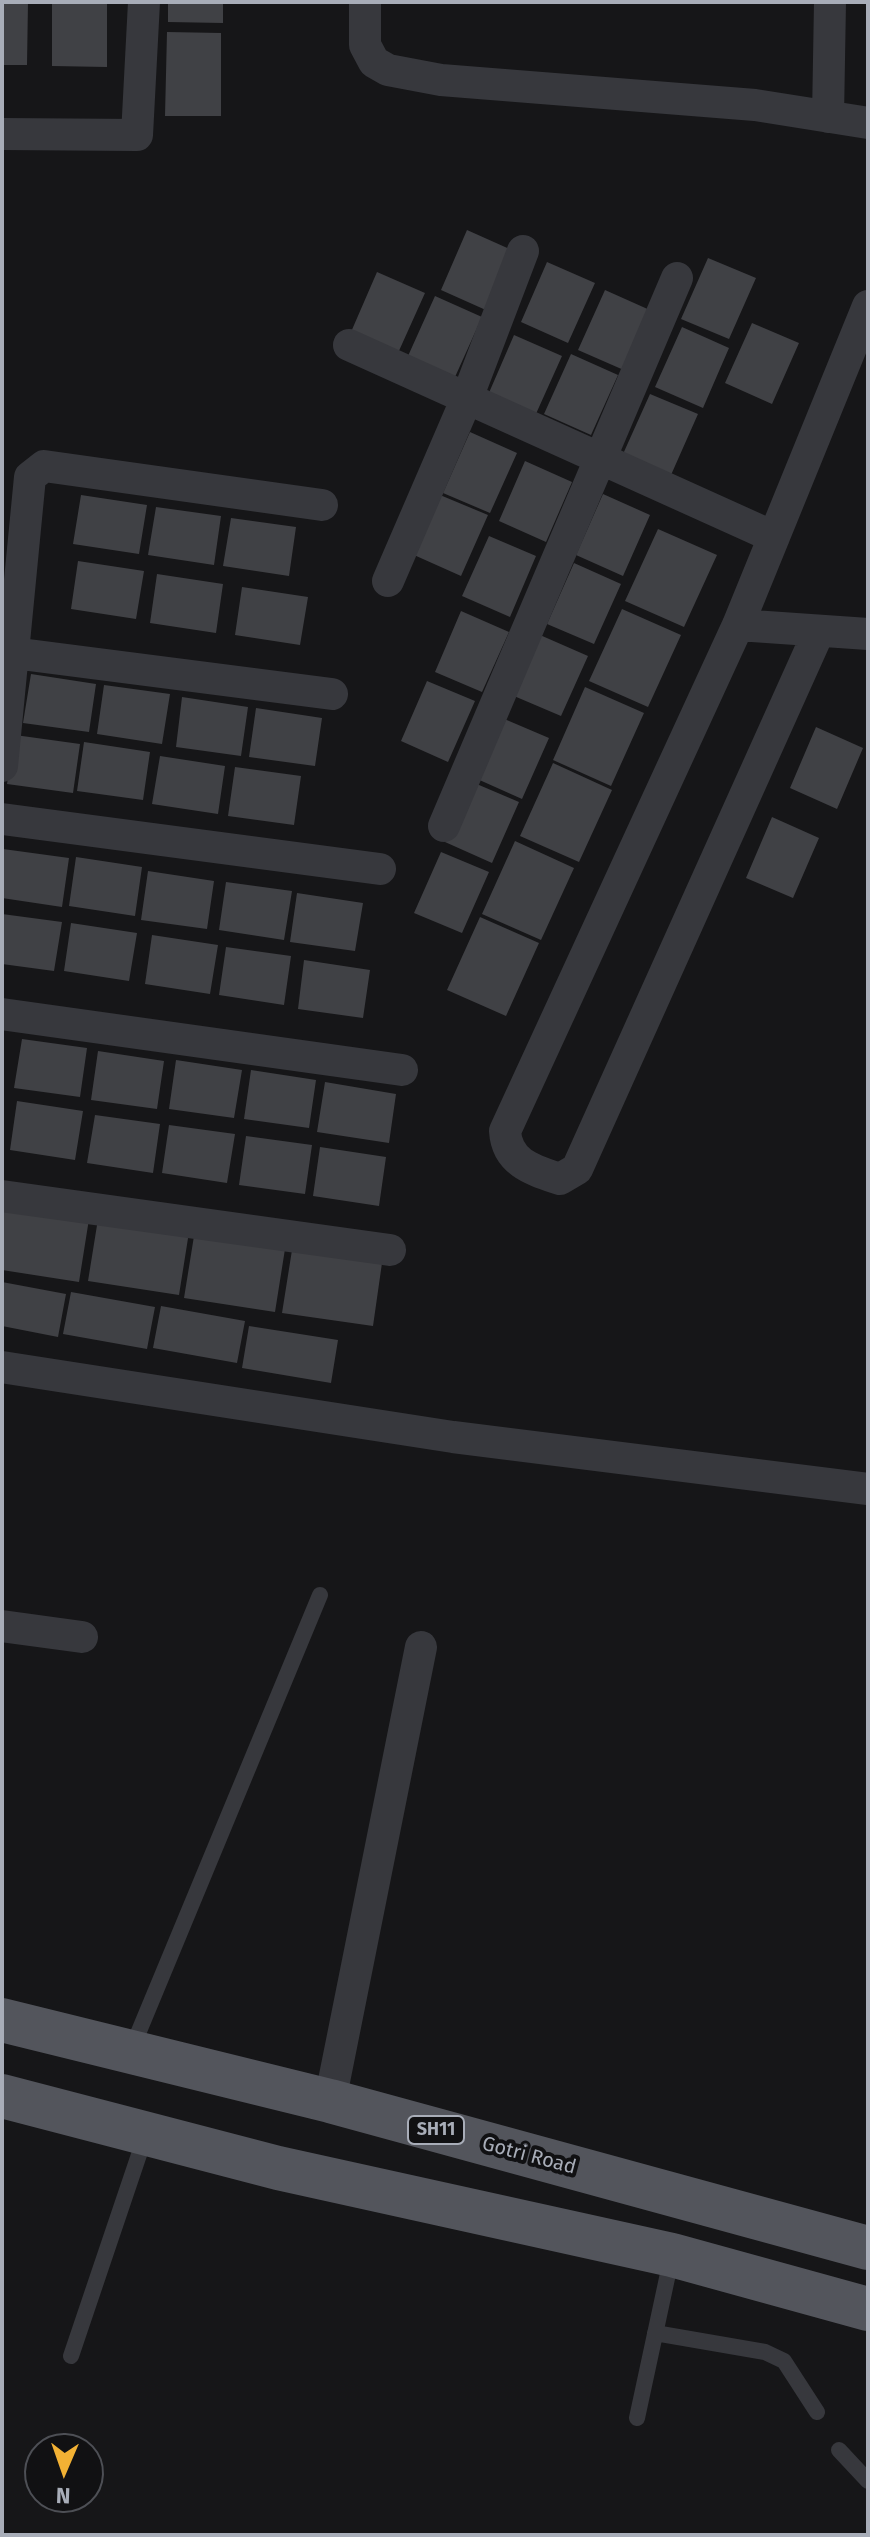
<!DOCTYPE html>
<style>
body{margin:0}
#map{position:relative;width:870px;height:2537px;overflow:hidden;background:#161618;font-family:"Fira Sans",sans-serif}
canvas{display:block}
.frame{position:absolute;inset:0;border:4px solid #a8adb8;pointer-events:none}
.north{position:absolute;left:24px;top:2433px;width:80px;height:80px;box-sizing:border-box;background:#111113;border:2px solid #4d4f55;border-radius:50%;rotate:182deg;font-size:22px;font-weight:700;line-height:32px;text-align:center;color:#a8adb8}
.north::after{content:'';display:block;margin:auto;width:28px;height:36px;background:#f2b134;clip-path:polygon(50% 0,100% 100%,50% 72%,0 100%)}
</style>
<div id="map">
<canvas width="870" height="2537"></canvas>
<div class="frame"></div>
<div class="north">N</div>
</div>
<script>
const c = document.querySelector('canvas').getContext('2d');
c.lineJoin = 'round';
function fill(path, color) {
  c.fillStyle = color;
  c.fill(path, 'evenodd');
}
function stroke(path, color, width, dash) {
  c.strokeStyle = color;
  c.lineWidth = width;
  c.lineCap = dash ? 'butt' : 'round';
  c.setLineDash(dash || []);
  c.stroke(path);
}
function write(font, color, halo, rows, align = 'center') {
  c.font = font + ' "Fira Sans",sans-serif';
  c.lineWidth = 8;
  c.setLineDash([]);
  c.textBaseline = 'middle';
  c.strokeStyle = halo;
  c.fillStyle = color;
  for (const [text, x, y, turn = 0] of rows) {
    c.save();
    c.translate(x, y);
    c.rotate((+turn || 0) * Math.PI / 180);
    c.textAlign = isNaN(turn) ? turn : align;
    if (halo) c.strokeText(text, 0, 0);
    c.fillText(text, 0, 0);
    c.restore();
  }
}
fill(new Path2D(`
 M2 2H28L27 65H2Z
 M52 2H107V67L52 66Z
 M168 2H223V23L168 22Z
 M167 32 221 33V116H165Z
 M467 230 514 251 488 311 441 290Z
 M708 258 756 278 729 339 681 319Z
 M547 262 595 283 568 343 521 322Z
 M377 272 425 293 398 353 351 332Z
 M605 290 652 311 626 371 578 350Z
 M435 296 482 317 455 377 408 356Z
 M752 323 799 343 772 404 725 383Z
 M682 327 729 348 703 408 655 387Z
 M514 335 562 356 535 416 488 395Z
 M571 354 618 375 591 435 544 414Z
 M650 394 698 414 671 475 623 454Z
 M470 432 517 453 490 513 443 493Z
 M525 461 572 482 546 542 499 521Z
 M603 494 650 515 623 576 576 555Z
 M81 495 147 505 139 554 73 544Z
 M440 495 488 515 461 576 414 555Z
 M156 507 221 516 214 565 148 555Z
 M231 518 296 527 289 576 223 566Z
 M658 529 717 555 684 627 625 601Z
 M489 536 536 556 510 617 462 596Z
 M78 561 144 571 136 619 71 609Z
 M574 563 621 584 594 644 547 624Z
 M157 574 223 584 216 633 150 623Z
 M242 587 308 597 300 645 235 635Z
 M622 609 681 635 648 707 589 681Z
 M461 611 509 632 482 692 435 672Z
 M540 635 588 656 561 716 514 696Z
 M31 674 96 684 89 732 23 723Z
 M427 681 475 701 448 762 401 741Z
 M104 685 170 694 162 744 97 734Z
 M585 687 644 713 611 786 553 760Z
 M182 697 248 707 241 756 176 747Z
 M256 708 322 718 315 766 249 757Z
 M502 718 549 738 522 799 475 778Z
 M816 727 863 748 837 809 790 788Z
 M15 735 80 744 73 793 7 784Z
 M84 742 150 752 143 800 77 791Z
 M160 756 225 766 218 814 152 804Z
 M553 763 612 790 579 862 520 836Z
 M235 767 301 776 294 825 228 816Z
 M472 782 519 802 492 863 445 842Z
 M772 817 819 838 793 898 746 878Z
 M515 841 574 868 541 940 482 914Z
 M3 849 69 858 62 907 2 898Z
 M441 852 489 872 462 933 414 913Z
 M76 857 142 867 135 916 69 906Z
 M148 871 214 881 207 929 141 920Z
 M226 882 292 891 284 940 219 930Z
 M297 893 363 903 355 951 290 942Z
 M2 914 62 922 54 971 2 964Z
 M480 917 539 943 506 1016 447 990Z
 M71 923 137 933 129 981 64 971Z
 M152 935 218 945 210 994 145 984Z
 M226 947 291 956 284 1005 219 995Z
 M304 960 370 970 363 1018 298 1009Z
 M22 1039 87 1048 80 1097 14 1088Z
 M98 1051 164 1061 157 1109 91 1100Z
 M176 1060 242 1070 234 1118 169 1109Z
 M251 1070 316 1080 309 1128 244 1119Z
 M325 1082 396 1094 389 1143 317 1132Z
 M17 1101 83 1111 75 1160 10 1150Z
 M95 1115 160 1124 153 1173 87 1163Z
 M169 1125 235 1134 227 1183 162 1173Z
 M246 1136 312 1145 305 1194 239 1185Z
 M320 1147 386 1157 379 1206 313 1196Z
 M2 1206 89 1219 79 1282 2 1270Z
 M98 1219 189 1232 179 1295 88 1281Z
 M194 1236 285 1249 275 1312 184 1298Z
 M292 1250 382 1263 373 1326 282 1313Z
 M2 1282 66 1294 58 1337 2 1326Z
 M71 1292 155 1307 147 1349 63 1334Z
 M161 1306 245 1321 237 1363 153 1348Z
 M249 1326 338 1340 331 1383 242 1368Z`), '#404145');
stroke(new Path2D(`
 M132 2048 320 1595
 M655 2333 765 2352 784 2361 817 2412
 M71 2356 146 2134
 M637 2418 672 2255
 M839 2450 868 2481`), '#37383d', 16);
stroke(new Path2D(`
 M365 2V45L374 62 388 70 441 80 755 105 868 123
 M828 117 830 2
 M2 134 137 135 144 2
 M349 345 774 537
 M388 581 467 398 523 251
 M738 625 868 634
 M819 631 577 1169 560 1179C533 1170 507 1163 505 1131L738 625 868 306
 M13 653 332 694
 M2 766 30 477 44 466 322 505
 M2 819 380 869
 M444 826 677 278
 M2 1014 402 1070
 M2 1196 390 1250
 M2 1367 453 1437 868 1489
 M2 1626 82 1637
 M330 2101 421 1647`), '#37383d', 32);
stroke(new Path2D(`
 M2 2020 330 2101 868 2248
 M2 2096 278 2168 672 2255 868 2309`), '#53555c', 44);
for (const [x, y, w] of [
 [436,2130,56]
]) {
  const box = new Path2D();
  box.roundRect(x - w / 2, y - 14, w, 28, 6);
  c.fillStyle = '#111113';
  c.fill(box);
  stroke(box, '#a8adb8', 2);
}
write('bold 18px', '#a8adb8', null, [
 ["SH11",436,2130]
]);
write('20px', '#a8adb8', '#111113', [
 ["Gotri Road",529,2156,15]
]);
</script>
